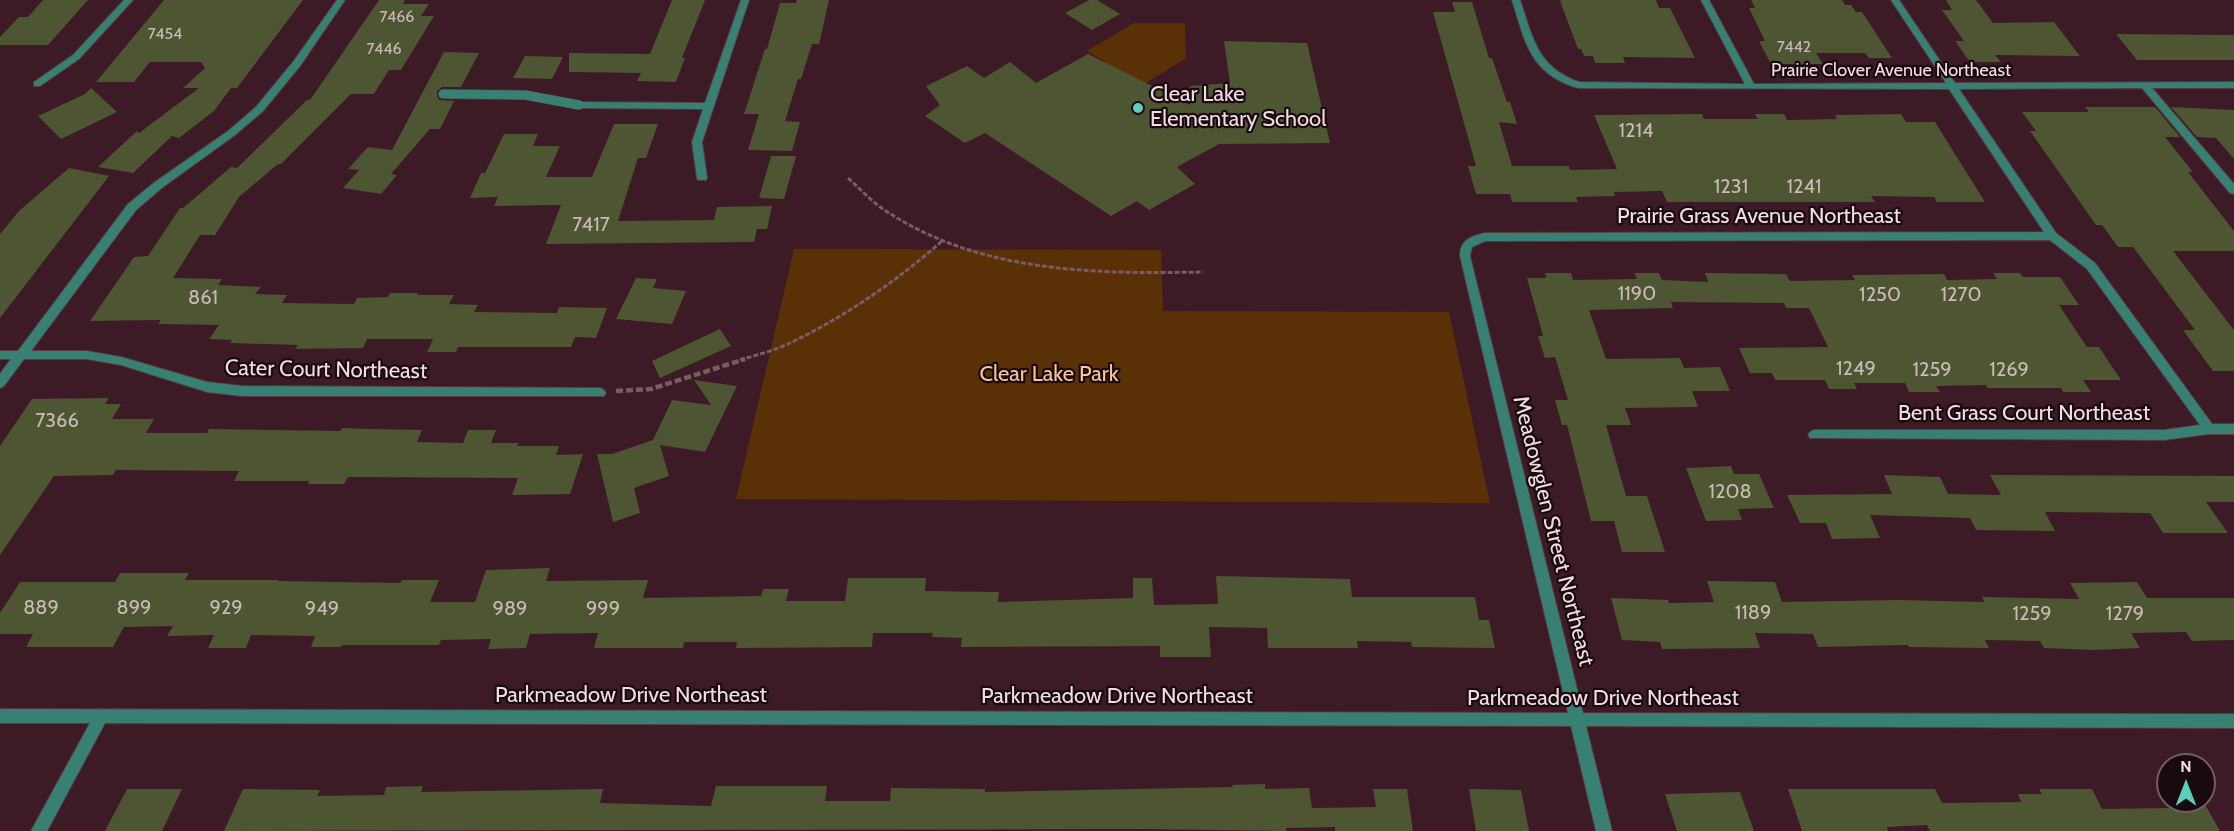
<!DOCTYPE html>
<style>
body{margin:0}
#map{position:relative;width:2234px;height:831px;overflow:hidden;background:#3c1a26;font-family:Cabin,sans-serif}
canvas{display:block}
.north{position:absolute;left:2156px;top:753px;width:60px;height:60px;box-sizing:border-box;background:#190a0f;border:2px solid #705e63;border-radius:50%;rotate:0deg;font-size:16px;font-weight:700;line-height:24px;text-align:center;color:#f3dbe2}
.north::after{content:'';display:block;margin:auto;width:21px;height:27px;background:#5dceb9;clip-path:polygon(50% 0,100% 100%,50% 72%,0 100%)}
</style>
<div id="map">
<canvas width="2234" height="831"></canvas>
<div class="north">N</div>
</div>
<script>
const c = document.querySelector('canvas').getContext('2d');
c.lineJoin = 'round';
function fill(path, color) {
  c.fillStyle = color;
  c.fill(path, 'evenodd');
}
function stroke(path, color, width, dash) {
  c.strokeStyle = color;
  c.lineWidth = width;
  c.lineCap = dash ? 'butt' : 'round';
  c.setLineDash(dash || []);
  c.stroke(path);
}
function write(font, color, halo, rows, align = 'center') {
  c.font = font + ' Cabin,sans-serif';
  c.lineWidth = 4.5;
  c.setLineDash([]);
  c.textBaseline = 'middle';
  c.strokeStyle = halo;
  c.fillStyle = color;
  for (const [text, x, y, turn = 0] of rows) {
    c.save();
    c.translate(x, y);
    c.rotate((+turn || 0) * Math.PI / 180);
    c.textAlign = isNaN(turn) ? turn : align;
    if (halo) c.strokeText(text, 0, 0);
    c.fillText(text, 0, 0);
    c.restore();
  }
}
fill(new Path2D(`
 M1134 23H1185L1186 58 1143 85 1087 51Z
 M794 249 1161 250 1163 311 1449 312 1490 503 736 499Z`), '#5a3107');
fill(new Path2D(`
 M43 0H88L48 45H0V37L19 17H28Z
 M164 0H303L237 88H231L214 111 179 138 172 136 133 173 98 167 137 131 139 133 199 88H183L205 68 201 62H150L134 82H96Z
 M379 0H405L403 4H429L421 16H434L401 70H389L374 94H351L281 164H278L239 197 215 235H200L173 278 222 279 218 285 261 287 255 294 287 295 282 303 354 304 357 298 388 297 390 293H418L417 295H454L449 304 478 305 474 312 557 313 559 307 607 308 596 338 575 337 571 347H458L456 352H427L433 339H367L363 348 295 349 298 345 230 343 232 340 209 339 219 325 158 324 161 320 90 321 134 257 148 256 180 208H183L231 167 237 168 307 100H310Z
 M672 0H705L682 58H685L676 82 637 81 641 73 569 72V53L650 54Z
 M797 0H829L819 44H812L801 79H798L785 121 800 122 792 151 748 150 759 114H744L765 49H767L780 3H796Z
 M1089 0H1097L1120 14 1092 30 1065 13Z
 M1562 0H1656L1659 8H1670L1695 58 1623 57 1625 63H1595L1593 56H1584L1581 49H1578L1560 1Z
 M1751 0H1842L1845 5H1851L1856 12H1862L1892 58H1869L1865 53H1816L1823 64H1771L1759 41H1765L1749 8H1755Z
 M1946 0H1976L1993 23 2054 22 2080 56 1995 55 2001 62H1970L1955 41H1964L1942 10H1952Z
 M1452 2H1472L1489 58H1492L1507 102H1510L1517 124 1499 122 1512 166H1569L1570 170 1617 169 1594 115 1702 114 1704 119H1758L1755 114H1784L1787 120 1837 119 1835 115 1901 114 1906 122H1935L1985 202H1937L1934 197 1871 196 1875 202H1667L1662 191 1614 192 1615 196 1576 197 1578 202H1512L1510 194H1476L1468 166H1476L1433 12H1455Z
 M2116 34 2234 35V60H2137Z
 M1224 41 1307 43 1330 143 1219 144 1177 167 1195 184 1149 210 1137 201 1111 216 985 133 965 143 925 116 940 105 926 86 967 66 984 78 1010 62 1036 83 1088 54 1190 105V86L1230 83Z
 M444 52 479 53 461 87H442L437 91V97L440 100 454 101 440 129H430L391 174 397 175 381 194 343 188 359 170 348 169 368 147 392 150Z
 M525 56 563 57 552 79 513 78Z
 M91 88 117 112 61 139 38 116 85 94Z
 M2085 107H2155L2180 137H2165L2193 172H2188L2234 231V251H2173L2234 330V371H2213L2183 330H2195L2133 247H2118L2102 225H2096L2030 131H2036L2022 112H2089Z
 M2171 107 2234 110V159L2216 138 2197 137Z
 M614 124H658L646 158H638L618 221 714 220 717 207 772 206 767 229H757L754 242 546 244 561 205 494 206 498 197 470 198 481 173H485L504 134H538L533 146H560L546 177H592Z
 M771 156H796L784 199 759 198Z
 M69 168 109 176 0 318V234L19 211Z
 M1545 273H1571L1573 280 1637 279 1634 273H1659L1662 280 1708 282 1705 273 1786 274 1790 281 1855 280 1852 275 1944 274 1947 280 1997 279 1993 273H2020L2023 277H2060L2079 305H2059L2087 347H2099L2121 380H2083L2091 392H2063L2061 388H1987L1986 385 1936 386 1940 392H1909L1905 383H1854L1857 389H1829L1825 380H1775L1772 373H1750L1739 348 1828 347 1809 308H1786L1784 303 1671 302 1673 308 1589 310 1606 359 1680 358 1684 368 1720 367 1730 391H1692L1698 407 1625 408 1631 425H1606L1626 496H1647L1665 552H1622L1614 521H1591L1567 425H1562L1555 400H1568L1555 357 1545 358 1538 336H1543L1527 278H1546Z
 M636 278 657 279 653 288 686 291 672 324 616 319Z
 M720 329 731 346 660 378 652 361Z
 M694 380 737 386 705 452 660 445 669 476 634 488 640 513 613 522 597 454H612L653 440 672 400 711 405Z
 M109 398 105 404H121L112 419H154L146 433H207L209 429 340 431 342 428 371 429 422 430 417 442 463 443 468 430H496L491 443H519L517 446H559L556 455 583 454 570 494 512 495 518 478 348 477 344 484H308L309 481H234L239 471 116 470 113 475 54 476 0 555V446L32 399Z
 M1731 466 1734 474H1759L1774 508 1738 509 1742 520 1706 521 1686 468Z
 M1884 475 1940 477 1948 494 2001 495 1990 475 2234 476V502H2206L2228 533H2163L2150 513 2045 512 2055 531 1976 530 1970 518 1870 515 1880 538 1832 539 1826 523H1800L1787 495 1892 494Z
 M550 568 546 581 648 580 643 598 761 596 763 589H789L786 601H845L848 578H926L925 591 999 592 998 602 1133 598V578H1152L1154 605 1218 604 1216 576 1350 579 1352 597H1475L1479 620H1489L1495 648 1412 647 1411 642 1357 641 1358 648H1268L1267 628 1209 627 1211 657H1160V646L961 647 962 638 932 637 933 633H873L872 647 736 648 737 642H684L683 648H594L598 633 530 634 526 648 488 649 491 639 441 640 439 645H342L341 647H311L315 636 251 635 246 648H208L214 635 167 636 173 626 124 627 113 647H26L33 634H0V613L20 582H115L120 573H189L185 580H278L277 581 400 583 402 580H439L430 602H475L486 570Z
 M1707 581 1775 582 1782 602 1900 600 1984 602 1982 597 2079 599 2070 583 2137 582 2147 598H2234V640L2192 641 2186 632 2131 633 2140 648 2093 650 2044 648 2040 641 1985 640 1989 648 1909 647 1908 645 1818 647 1813 634 1755 633 1760 648 1662 649 1660 642 1622 640 1611 598 1668 600 1669 603 1714 602Z
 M1265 784V789L1309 788 1312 808 1376 807 1373 789H1407L1413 831H1335V827L1286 828V831L1146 829 224 831 243 789 320 790 317 796 384 795 386 787 423 786 421 792 603 789 600 803 711 806 716 786H827L825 801H890L891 788 985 789V792L1233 787 1232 785Z
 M127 789H182L162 831H105Z
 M1469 789 1521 790 1529 831H1476Z
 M1788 789H1935L1942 803 2021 802 2018 794H2042L2039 789H2092L2102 809 2173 808 2169 801H2203L2220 831H1930L1927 825 1887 827 1888 831H1802Z
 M1740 792 1754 831H1677L1665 794Z`), '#4d5532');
const lane = new Path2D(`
 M443 94 525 95 579 105`);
const street = new Path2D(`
 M124 0H133L79 59 40 86H34V82L73 55Z
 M337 0H345L300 66 263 111 235 135 163 187 136 210 31 351H87L121 357 207 382 242 386 600 388 604 390 606 393 604 396H242L207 392 121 365 87 359H24L4 386 0 388V374L11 359H0V351H18L128 204 155 182 228 131 256 107 293 62Z
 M741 0H749L702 142 707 178 706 180H698L697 178 692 142 703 109 579 108 574 105 579 102 705 103Z
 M1512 0H1520C1533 38 1537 67 1579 82L1745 84 1701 0H1709L1754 84 1946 83 1891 0H1899L1955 83 2234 82V88H2152L2234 184V194L2230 193 2142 88 1959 89 2056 233 2095 263 2212 424H2234V434H2209L2164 440 1810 438 1808 435 1810 432 1814 430H2164L2200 425 2087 269 2050 240 1485 241 1472 247 1470 256 1583 713 2234 714V728L1586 726 1612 831H1596L1571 726 105 723 47 831H31L90 723H0V709L1568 713 1460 256C1460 240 1471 236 1485 233L2044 232 1949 89 1578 88C1530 74 1525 42 1512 0Z`);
stroke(lane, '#593944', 10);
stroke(street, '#593944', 2);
stroke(new Path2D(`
 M848 178C860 189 872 202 886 211 980 273 1094 274 1203 272
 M740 360C756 355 773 351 788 344 843 318 897 281 942 241`), '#7b5c66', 3, [5, 2]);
stroke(new Path2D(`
 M616 391 651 389 745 359`), '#7b5c66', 4.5, [7, 3]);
stroke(lane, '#378072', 9);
fill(street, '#378072');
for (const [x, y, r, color] of [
 [1138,108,6,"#5dceb9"]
]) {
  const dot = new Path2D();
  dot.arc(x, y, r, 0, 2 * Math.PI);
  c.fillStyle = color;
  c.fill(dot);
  stroke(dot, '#190a0f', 2);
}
write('16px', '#cabab6', null, [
 ["7466",397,17],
 ["7454",165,34],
 ["7442",1794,47],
 ["7446",384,49]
]);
write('18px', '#f3dbe2', '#190a0f', [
 ["Prairie Clover Avenue Northeast",1891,71]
]);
write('20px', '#cabab6', null, [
 ["1214",1636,131],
 ["1231",1731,187],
 ["1241",1804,187],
 ["7417",591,225],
 ["1190",1637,294],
 ["1250",1880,295],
 ["1270",1961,295],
 ["861",203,298],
 ["1249",1856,369],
 ["1259",1932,370],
 ["1269",2009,370],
 ["7366",57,421],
 ["1208",1730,492],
 ["889",41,608],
 ["899",134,608],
 ["929",226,608],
 ["949",322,609],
 ["989",510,609],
 ["999",603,609],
 ["1189",1753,613],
 ["1259",2032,614],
 ["1279",2125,614]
]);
write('22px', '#f3dbe2', '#190a0f', [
 ["Clear Lake",1150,95],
 ["Elementary School",1150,120]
], 'left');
write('22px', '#f3dbe2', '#190a0f', [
 ["Prairie Grass Avenue Northeast",1759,217],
 ["Cater Court Northeast",326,370,1],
 ["Bent Grass Court Northeast",2024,414],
 ["Meadowglen Street Northeast",1553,531,76],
 ["Parkmeadow Drive Northeast",631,696],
 ["Parkmeadow Drive Northeast",1117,697],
 ["Parkmeadow Drive Northeast",1603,699]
]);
write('22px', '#f9c398', '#190a0f', [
 ["Clear Lake Park",1049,375]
]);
</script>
